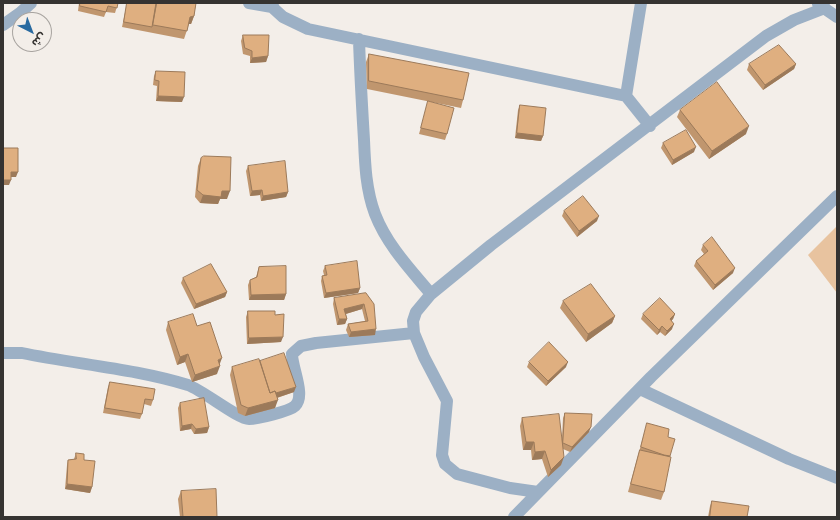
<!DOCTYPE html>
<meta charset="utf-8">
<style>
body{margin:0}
#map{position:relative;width:840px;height:520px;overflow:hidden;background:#f3eee9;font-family:"Space Grotesk","Noto Sans Arabic",sans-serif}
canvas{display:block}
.frame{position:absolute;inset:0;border:4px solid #353331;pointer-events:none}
.north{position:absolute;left:12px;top:12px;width:40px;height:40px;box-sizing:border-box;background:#f3eee9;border:1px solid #a7a39f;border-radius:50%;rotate:138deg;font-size:11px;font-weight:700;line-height:16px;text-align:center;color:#353331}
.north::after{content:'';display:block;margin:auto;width:14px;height:18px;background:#296aa0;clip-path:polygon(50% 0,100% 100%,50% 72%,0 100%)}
</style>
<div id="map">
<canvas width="840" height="520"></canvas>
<div class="frame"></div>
<div class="north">ش</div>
</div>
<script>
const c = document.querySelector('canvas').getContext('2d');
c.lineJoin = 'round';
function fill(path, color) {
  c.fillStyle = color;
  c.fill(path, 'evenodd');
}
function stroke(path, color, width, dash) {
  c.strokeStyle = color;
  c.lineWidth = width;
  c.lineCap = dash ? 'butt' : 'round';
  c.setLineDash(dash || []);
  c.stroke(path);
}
fill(new Path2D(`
 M837 226V293L808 255Z`), '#e8c39f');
stroke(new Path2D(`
 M249 3 272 7
 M273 3 272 7 283 17 308 29 626 96
 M641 3 626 96 650 126
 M818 4 837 17
 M3 25 20 13 31 3
 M359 39C360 73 362 106 364 140 365 165 366 190 375 214 387 245 410 269 431 294
 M3 353H22C75 364 137 369 188 385 204 391 238 419 249 419 257 419 290 411 295 406 306 396 292 368 292 354L301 346 316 343 414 333
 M640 389 789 459 837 478
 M538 492 510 488 457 474 445 464 442 455 447 401 424 357 414 333 413 321 416 312 431 294 491 245 766 36 794 20 825 8
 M514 517 651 377 837 196`), '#9cb0c5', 12);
fill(new Path2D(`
 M79 3H118L115 13 106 12 104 17 78 11Z
 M127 3H196L194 16 191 24H189L184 39 122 27Z
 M523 3H531L530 4Z
 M243 35 268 56 266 62 250 63V56L243 54 241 41Z
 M369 54 463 100 461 108 367 89 366 62Z
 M749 64H796L794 69 763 90 747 70Z
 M156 71 182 102 156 101 157 86 153 85 154 76Z
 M428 101 447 134 445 140 419 134Z
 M520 105 543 136 541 141 515 138 518 110Z
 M680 110 746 134 709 159 677 117Z
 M663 143 694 152 672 165 661 148Z
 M201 158 227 199H220L218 204 200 203 195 197 198 166Z
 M248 166 288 192 286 197 261 201 260 195 250 196 246 171Z
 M564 211 597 221 577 237 562 216Z
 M703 245 733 273 713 290 694 266 696 261 704 254 701 250Z
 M325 266 360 288 358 293 324 298 321 281 322 276 324 275 323 271Z
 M259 267 286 294 284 300H249L248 285 250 280 256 277Z
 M183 278 227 292 225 297 194 309 181 283Z
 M366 293 375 335 349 337 346 330 348 324 365 321 362 309 346 314 347 319 345 324 337 325 333 304 334 298Z
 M563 301 615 316 612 323 586 342 560 308Z
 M248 311 275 315 281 342 247 344 246 317Z
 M643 314H675L673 319 672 320V329L665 336 660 332 657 335 641 319Z
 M168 322 197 326 217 374 192 382 185 362 177 365 166 330Z
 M260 361 294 392 277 398 275 408 245 416 238 413 230 375 232 367Z
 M529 362 566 367 546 386 527 367Z
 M110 382 153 400 151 406 144 404 142 414 140 419 103 413 108 387Z
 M180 403 209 427 207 433 194 434 191 429 180 431 178 408Z
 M565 413 589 432 570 452 563 449 561 465 548 477 542 459 532 460 531 450H523L520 426 522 418 562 439 563 418Z
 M647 423 668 437 670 456 664 492 661 500 628 492Z
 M76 453 84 460 92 487 90 493 65 489 67 465 68 460 74 459Z
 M181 491 217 517H180L178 499Z
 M712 501 747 517H708L710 506Z`), '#c0966e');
fill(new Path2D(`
 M194 16 191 24H187L190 17Z
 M268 56 266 62 250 63 252 58Z
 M796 64 794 69 763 90 765 85Z
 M158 96 184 97 182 102 156 101Z
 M749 126 746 134 709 159 712 151Z
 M517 133 543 136 541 141 515 138Z
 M696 147 694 152 672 165 673 160Z
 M11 172H18L16 177H9Z
 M3 180H11L9 185H3Z
 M262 190 260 195 250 196 252 191Z
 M222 191H230L227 199H220L218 204 200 203 203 195Z
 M288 192 286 197 261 201 263 196Z
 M599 216 597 221 577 237 579 231Z
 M735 268 733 273 713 290 715 285Z
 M360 288 358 293 324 298 326 293Z
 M227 292 225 297 194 309 196 304Z
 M286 294 284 300H249L251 295Z
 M364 304 362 309 342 315 344 309Z
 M675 314 673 319 668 324 670 319Z
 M615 316 612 323 586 342 588 334Z
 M339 319H347L345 324 337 325Z
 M674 324 672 329 665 336 667 331Z
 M662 326 660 332 657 335 659 330Z
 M376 329 375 335 349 337 351 332Z
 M283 337 281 342 247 344 249 338Z
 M188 354 185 362 177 365 180 357Z
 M222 358 219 366 218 360Z
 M568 362 566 367 546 386 548 381Z
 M220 366 217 374 192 382 195 375Z
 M296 387 294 392 267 401 269 395Z
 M278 400 275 408 245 416 248 408Z
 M192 424 191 429 180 431 182 426Z
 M209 427 207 433 194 434 196 429Z
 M591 427 589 432 570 452 572 447Z
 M526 442H534L531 450H523Z
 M545 451 542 459 532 460 535 452Z
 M564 457 561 465 548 477 551 470Z
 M67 484 92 487 90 493 65 489Z`), '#9c7a5a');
const building = new Path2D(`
 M80 3H118L117 8 108 6 106 12 80 6Z
 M127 3H156L152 27 124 22Z
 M157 3H196L194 16 190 17 187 31 153 25Z
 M243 35H269L268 56 252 58V51L245 48Z
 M779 45 796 64 765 85 749 64Z
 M369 54 469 73 463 100 369 81Z
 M156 71 185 72 184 97 158 96 159 81 155 80Z
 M717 82 749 126 712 151 680 110Z
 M428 101 454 108 447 134 421 128Z
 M520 105 546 108 543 136 517 133Z
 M686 130 696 147 673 160 663 143Z
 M3 148H18V172H11V180H3Z
 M204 156 231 157 230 191H222L221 197 203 195 197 190 201 158Z
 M285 161 288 192 263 196 262 190 252 191 248 166Z
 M583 196 599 216 579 231 564 211Z
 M712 237 735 268 715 285 696 261 708 251 703 245Z
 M357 261 360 288 326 293 322 276 327 275 325 266Z
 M211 264 227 292 196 304 183 278Z
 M286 266V294L251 295 250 280 257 277 259 267Z
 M591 284 615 316 588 334 563 301Z
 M366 293 374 304 376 329 351 332 348 324 368 321 364 304 344 309 347 319H339L334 298Z
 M660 298 675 314 670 319 674 324 667 331 662 326 659 330 643 314Z
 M248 311H275V315L284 314 283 337 249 338Z
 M193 314 197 326 210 322 222 358 218 360 220 366 195 375 188 354 180 357 168 322Z
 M549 342 568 362 548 381 529 362Z
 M284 353 296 387 276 393 275 391 270 393 260 361Z
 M259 359 270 393 275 391 278 400 248 408 241 405 232 367Z
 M110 382 155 389 153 400 145 399 142 414 105 408Z
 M204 398 209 427 196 429 192 424 182 426 180 403Z
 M565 413 592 414 591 427 572 447 563 443Z
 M559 414 564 457 551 470 545 451 535 452 534 442H526L522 418Z
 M647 423 669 429 668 437 675 439 670 456 664 455 641 447Z
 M640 450 671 457 664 492 631 484Z
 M76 453 84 454V460L95 461 92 487 67 484 68 460 76 459Z
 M216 489 217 517H183L181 491Z
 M712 501 749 506 747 517H710Z`);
fill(building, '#dfaf80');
stroke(building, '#9c7a5a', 1);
</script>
